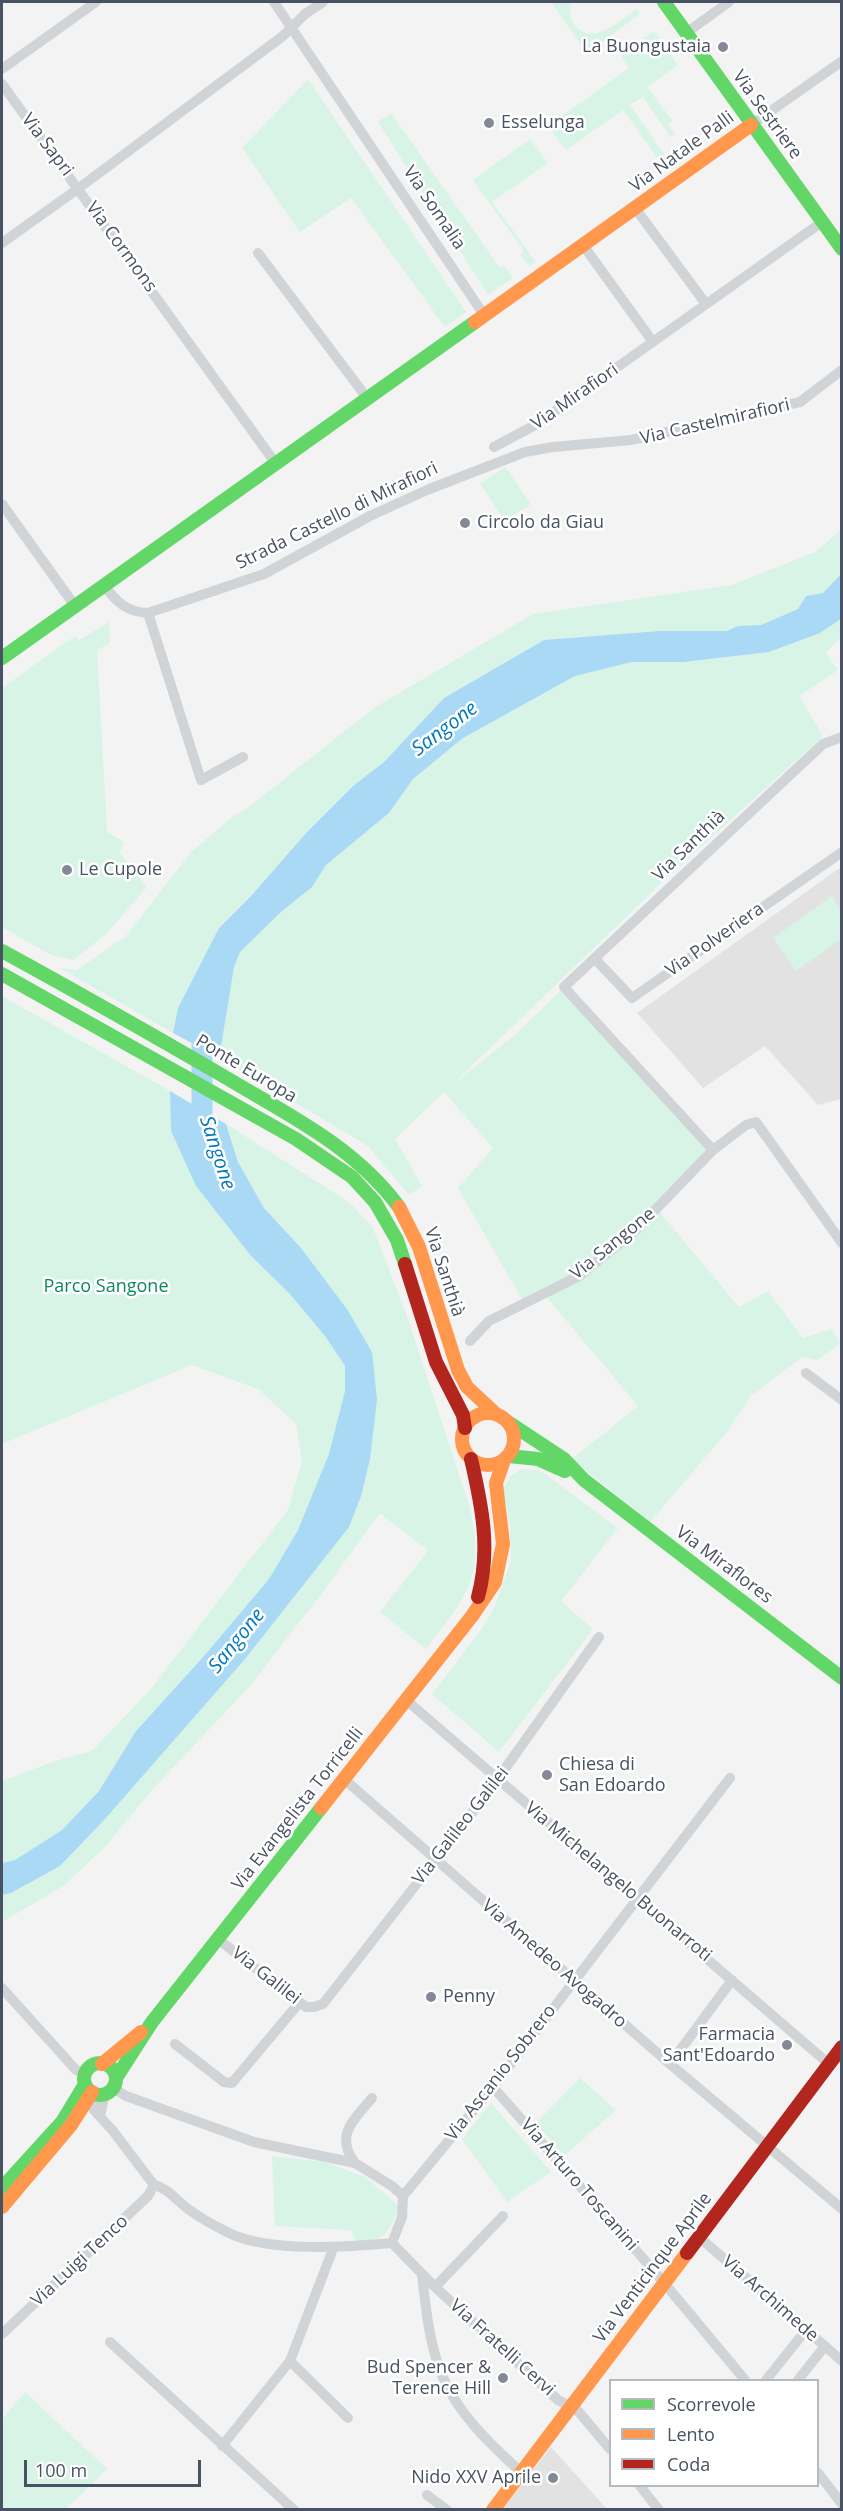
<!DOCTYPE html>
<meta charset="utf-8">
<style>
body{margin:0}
#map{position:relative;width:843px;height:2511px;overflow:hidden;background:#f4f3f3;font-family:"Open Sans",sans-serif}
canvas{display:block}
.frame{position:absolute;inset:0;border:3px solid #485262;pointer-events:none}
.legend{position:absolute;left:609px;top:2379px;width:210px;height:108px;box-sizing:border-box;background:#fff;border:2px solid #b6bac0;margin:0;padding:8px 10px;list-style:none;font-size:18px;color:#485262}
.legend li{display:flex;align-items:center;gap:12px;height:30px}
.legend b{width:30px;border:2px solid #b6bac0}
.scale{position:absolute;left:24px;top:2460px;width:177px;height:27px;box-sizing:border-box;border:3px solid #485262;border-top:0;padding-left:8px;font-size:18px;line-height:21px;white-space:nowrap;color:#485262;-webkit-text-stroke:4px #fff;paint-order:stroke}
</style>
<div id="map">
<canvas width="843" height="2511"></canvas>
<div class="frame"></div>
<ul class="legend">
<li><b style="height:8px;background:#63d668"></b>Scorrevole</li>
<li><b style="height:8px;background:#ff974d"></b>Lento</li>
<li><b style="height:8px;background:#b3261e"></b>Coda</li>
</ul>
<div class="scale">100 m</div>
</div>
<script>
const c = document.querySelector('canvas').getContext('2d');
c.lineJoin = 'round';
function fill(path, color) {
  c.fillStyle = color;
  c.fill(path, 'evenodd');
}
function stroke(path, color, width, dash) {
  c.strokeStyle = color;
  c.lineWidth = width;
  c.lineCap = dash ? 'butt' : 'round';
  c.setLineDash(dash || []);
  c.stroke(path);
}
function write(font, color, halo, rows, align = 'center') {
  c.font = font + ' "Open Sans",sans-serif';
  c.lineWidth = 5;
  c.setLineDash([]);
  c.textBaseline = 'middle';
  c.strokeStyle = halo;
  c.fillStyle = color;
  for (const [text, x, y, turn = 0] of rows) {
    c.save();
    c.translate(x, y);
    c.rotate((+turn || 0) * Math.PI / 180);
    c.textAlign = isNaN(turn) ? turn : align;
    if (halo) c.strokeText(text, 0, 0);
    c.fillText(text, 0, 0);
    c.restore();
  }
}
fill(new Path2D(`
 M841 867V1099L818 1105 765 1046 703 1088 637 1013Z
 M551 2447 607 2509 502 2510Z`), '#e2e2e3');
fill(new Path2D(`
 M551 2H572C570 10 569 17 574 24 591 48 620 21 636 9L640 14 587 53Z
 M654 31 678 65 647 87 673 121 668 124 675 134 670 137 643 97 630 105 667 158 664 161 668 168 667 171 623 110 566 150 548 126 629 68 620 55Z
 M308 79 466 312 445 327 351 198 300 232 242 148Z
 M391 113 500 268 504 265 513 278 488 295 378 122Z
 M530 139 548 163 492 202 536 262 529 266 520 254 524 251 473 180Z
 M505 467 531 504 505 521 480 484Z
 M841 530V574L823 593 806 596 798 609 761 625 738 626 727 631H659L544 640 444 698 384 762 353 786 307 832 251 896 219 928 178 1008 173 1033 60 968 77 970 126 936 191 852 231 818 250 806 374 708 533 614 732 585 815 552Z
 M841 619V637L826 653 838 670 799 696 823 736 658 886 452 1085 515 1035 564 987 713 1150 657 1209 739 1307 768 1291 803 1338 831 1329 841 1343 817 1360 802 1357 751 1396 726 1433 650 1522 572 1459 638 1406 544 1294 524 1303 458 1188 493 1148 444 1092 395 1139 422 1186 409 1195 368 1146 225 1061 221 1047 234 966 240 952 281 912 312 887 326 865 389 813 413 779 463 738 575 676 632 662H684L769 652 820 633Z
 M109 622 110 643 97 650 107 832 124 842 119 852 147 887 106 934 73 960 51 955 2 927V688L75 636 79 640Z
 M832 896 841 910V939L796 971 773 938Z
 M2 996 170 1091 171 1131 196 1186 251 1256 289 1293 325 1336 345 1366V1391L330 1454 298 1530 269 1579 204 1656 136 1731 99 1791 62 1830 15 1860 2 1863V1781L55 1761 92 1751 150 1690 288 1510 302 1461 296 1424 258 1389 192 1365 2 1444Z
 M226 1124 341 1197 353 1206 373 1228 407 1316 469 1505C486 1576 468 1595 426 1649L380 1612 428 1551 380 1513 325 1589 250 1686 152 1790 104 1848 63 1886 2 1922V1895L11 1893 60 1866 245 1659 372 1352 347 1309 301 1248 264 1208 238 1162Z
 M522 1469 537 1470 545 1474 618 1528 561 1601 593 1629 499 1752 432 1694 484 1626 495 1606 511 1561 510 1524 503 1489 510 1477Z
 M580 2078 616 2110 564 2156 536 2123Z
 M491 2103 551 2172 507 2202 462 2139Z
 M272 2156 325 2162 365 2177 399 2206C388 2235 387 2238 356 2243L351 2230 275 2226Z
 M25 2392 107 2469 66 2509H2V2419Z`), '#d7f4e6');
fill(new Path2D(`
 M841 574V619L820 633 769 652 684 662H632L575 676 463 738 413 779 389 813 326 865 312 887 281 912 240 952 234 967 221 1047 225 1061 173 1033 178 1008 219 928 251 896 307 832 353 786 384 762 444 698 544 640 659 631H727L738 626 761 625 798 609 806 596 823 593Z
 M170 1091 226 1124 238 1162 264 1208 301 1248 347 1309 372 1352 377 1400 370 1459 361 1496 349 1527 245 1659 104 1820 60 1866 11 1893 2 1895V1863L15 1860 62 1830 99 1791 136 1731 204 1656 269 1579 298 1530 329 1454 345 1391V1366L325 1336 289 1293 251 1256 196 1186 171 1131Z`), '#a9d9f4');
stroke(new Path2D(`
 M205 1020 202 1029V1116L209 1137`), '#a9d9f4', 21);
stroke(new Path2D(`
 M274 2 484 315
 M686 33 729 2
 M2 69 96 2
 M2 84 276 464
 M751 125 842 61
 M635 208 706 304
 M2 243 79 188 283 36 305 14 323 2
 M583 245 653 342
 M258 253 367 398
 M494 447 537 424 822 222
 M2 504 75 606
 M104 585C116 602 127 612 148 613L264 574 370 516 427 490 525 452 553 447 631 440 800 402 842 370
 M148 613 201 780 243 757
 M596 960 632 998 842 852
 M713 1150 564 987 823 744 842 737
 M470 1341 489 1321 579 1276 636 1230 713 1150 746 1125 756 1122 842 1243
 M806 1373 842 1400
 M406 1700 829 2064
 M344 1779 670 2064 842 2209
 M219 1940 306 2007H314L323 2004 489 1791 599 1637
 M2 1988 76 2070 85 2074
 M175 2044 224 2082 232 2083 299 2003
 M670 2064 732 1980
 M493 2087 655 2272 745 2380
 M113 2088 126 2096 254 2142 355 2163 392 2186 403 2196
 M96 2094 93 2109 113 2131 154 2185C169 2188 178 2203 191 2211 202 2219 215 2226 227 2232 267 2253 347 2247 392 2243
 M100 2116 105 2094
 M355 2163C334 2135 354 2120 372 2098
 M403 2196 493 2087 730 1778
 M403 2196 402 2217 392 2243 435 2287 558 2400 578 2411 610 2449
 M699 2237 842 2361
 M422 2275C426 2308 429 2344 442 2375 457 2413 491 2445 521 2472
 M435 2287 503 2216
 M2 2334 148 2196 154 2185
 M110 2342 294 2510
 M290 2361 348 2418
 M766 2380 806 2330
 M798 2380 825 2346
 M222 2446 290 2361 333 2249
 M818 2473 842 2504
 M640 2486 659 2510
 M427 2495 447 2510`), '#d1d4d7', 10);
stroke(new Path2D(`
 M664 2 842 249
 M2 658 475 322
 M2 951C77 992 151 1034 225 1077 288 1115 354 1146 399 1207
 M2 974 296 1139 352 1177 375 1202 397 1240 405 1264
 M508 1422 564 1459 584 1480 842 1678
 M509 1456 538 1459 565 1471
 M84 2079a16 16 0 1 1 32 0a16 16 0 1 1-32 0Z
 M116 2078 152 2022 321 1808
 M2 2188 62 2122 85 2084`), '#63d668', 14);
stroke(new Path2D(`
 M475 322 751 125
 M399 1207 419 1247 458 1370 467 1387 496 1414
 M462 1439a26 26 0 1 1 52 0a26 26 0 1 1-52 0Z
 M321 1808 472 1616 495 1582 503 1544 496 1483 504 1460
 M102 2064 141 2032
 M2 2207 71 2125 92 2092
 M493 2510 687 2253`), '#ff974d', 14);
stroke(new Path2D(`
 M405 1264 436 1362 463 1415 465 1428
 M471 1459C482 1506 491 1550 478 1597
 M687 2253 842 2047`), '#b3261e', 14);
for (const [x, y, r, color] of [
 [723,47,6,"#848a95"],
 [489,123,6,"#848a95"],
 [465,523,6,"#848a95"],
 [67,870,6,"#848a95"],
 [547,1775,6,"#848a95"],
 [431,1997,6,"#848a95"],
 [787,2045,6,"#848a95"],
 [503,2378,6,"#848a95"],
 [553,2478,6,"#848a95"]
]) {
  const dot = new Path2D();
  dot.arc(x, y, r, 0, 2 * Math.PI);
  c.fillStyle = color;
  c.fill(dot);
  stroke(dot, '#fff', 2);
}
write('18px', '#485262', '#fff', [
 ["La Buongustaia",711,47,"right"],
 ["Esselunga",501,123],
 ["Circolo da Giau",477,523],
 ["Le Cupole",79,870],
 ["Chiesa di",559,1765],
 ["San Edoardo",559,1786],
 ["Penny",443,1997],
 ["Farmacia",775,2035,"right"],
 ["Sant'Edoardo",775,2056,"right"],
 ["Bud Spencer &",491,2368,"right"],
 ["Terence Hill",491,2389,"right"],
 ["Nido XXV Aprile",541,2478,"right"]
], 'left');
write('18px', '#485262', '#fff', [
 ["Via Sestriere",767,115,54],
 ["Via Sapri",47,145,53],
 ["Via Natale Palli",682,152,-36],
 ["Via Somalia",434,208,56],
 ["Via Cormons",121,247,54],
 ["Via Mirafiori",575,397,-35],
 ["Via Castelmirafiori",715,422,-13],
 ["Strada Castello di Mirafiori",337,516,-26],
 ["Via Santhià",689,846,-44],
 ["Via Polveriera",715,940,-35],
 ["Ponte Europa",246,1069,31],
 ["Via Sangone",613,1244,-39],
 ["Via Santhià",444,1272,72],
 ["Via Miraflores",724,1565,37],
 ["Via Evangelista Torricelli",298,1809,-52],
 ["Via Galileo Galilei",461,1826,-52],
 ["Via Michelangelo Buonarroti",618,1882,40],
 ["Via Amedeo Avogadro",554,1964,41],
 ["Via Galilei",266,1976,38],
 ["Via Ascanio Sobrero",501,2073,-52],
 ["Via Arturo Toscanini",579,2185,49],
 ["Via Luigi Tenco",80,2261,-43],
 ["Via Venticinque Aprile",653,2268,-53],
 ["Via Archimede",770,2299,41],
 ["Via Fratelli Cervi",502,2348,42]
]);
write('18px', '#0f875d', '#fff', [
 ["Parco Sangone",106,1287]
]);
write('italic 20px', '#0079bd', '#fff', [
 ["Sangone",445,729,-37],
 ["Sangone",217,1153,72],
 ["Sangone",237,1641,-51]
]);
</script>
